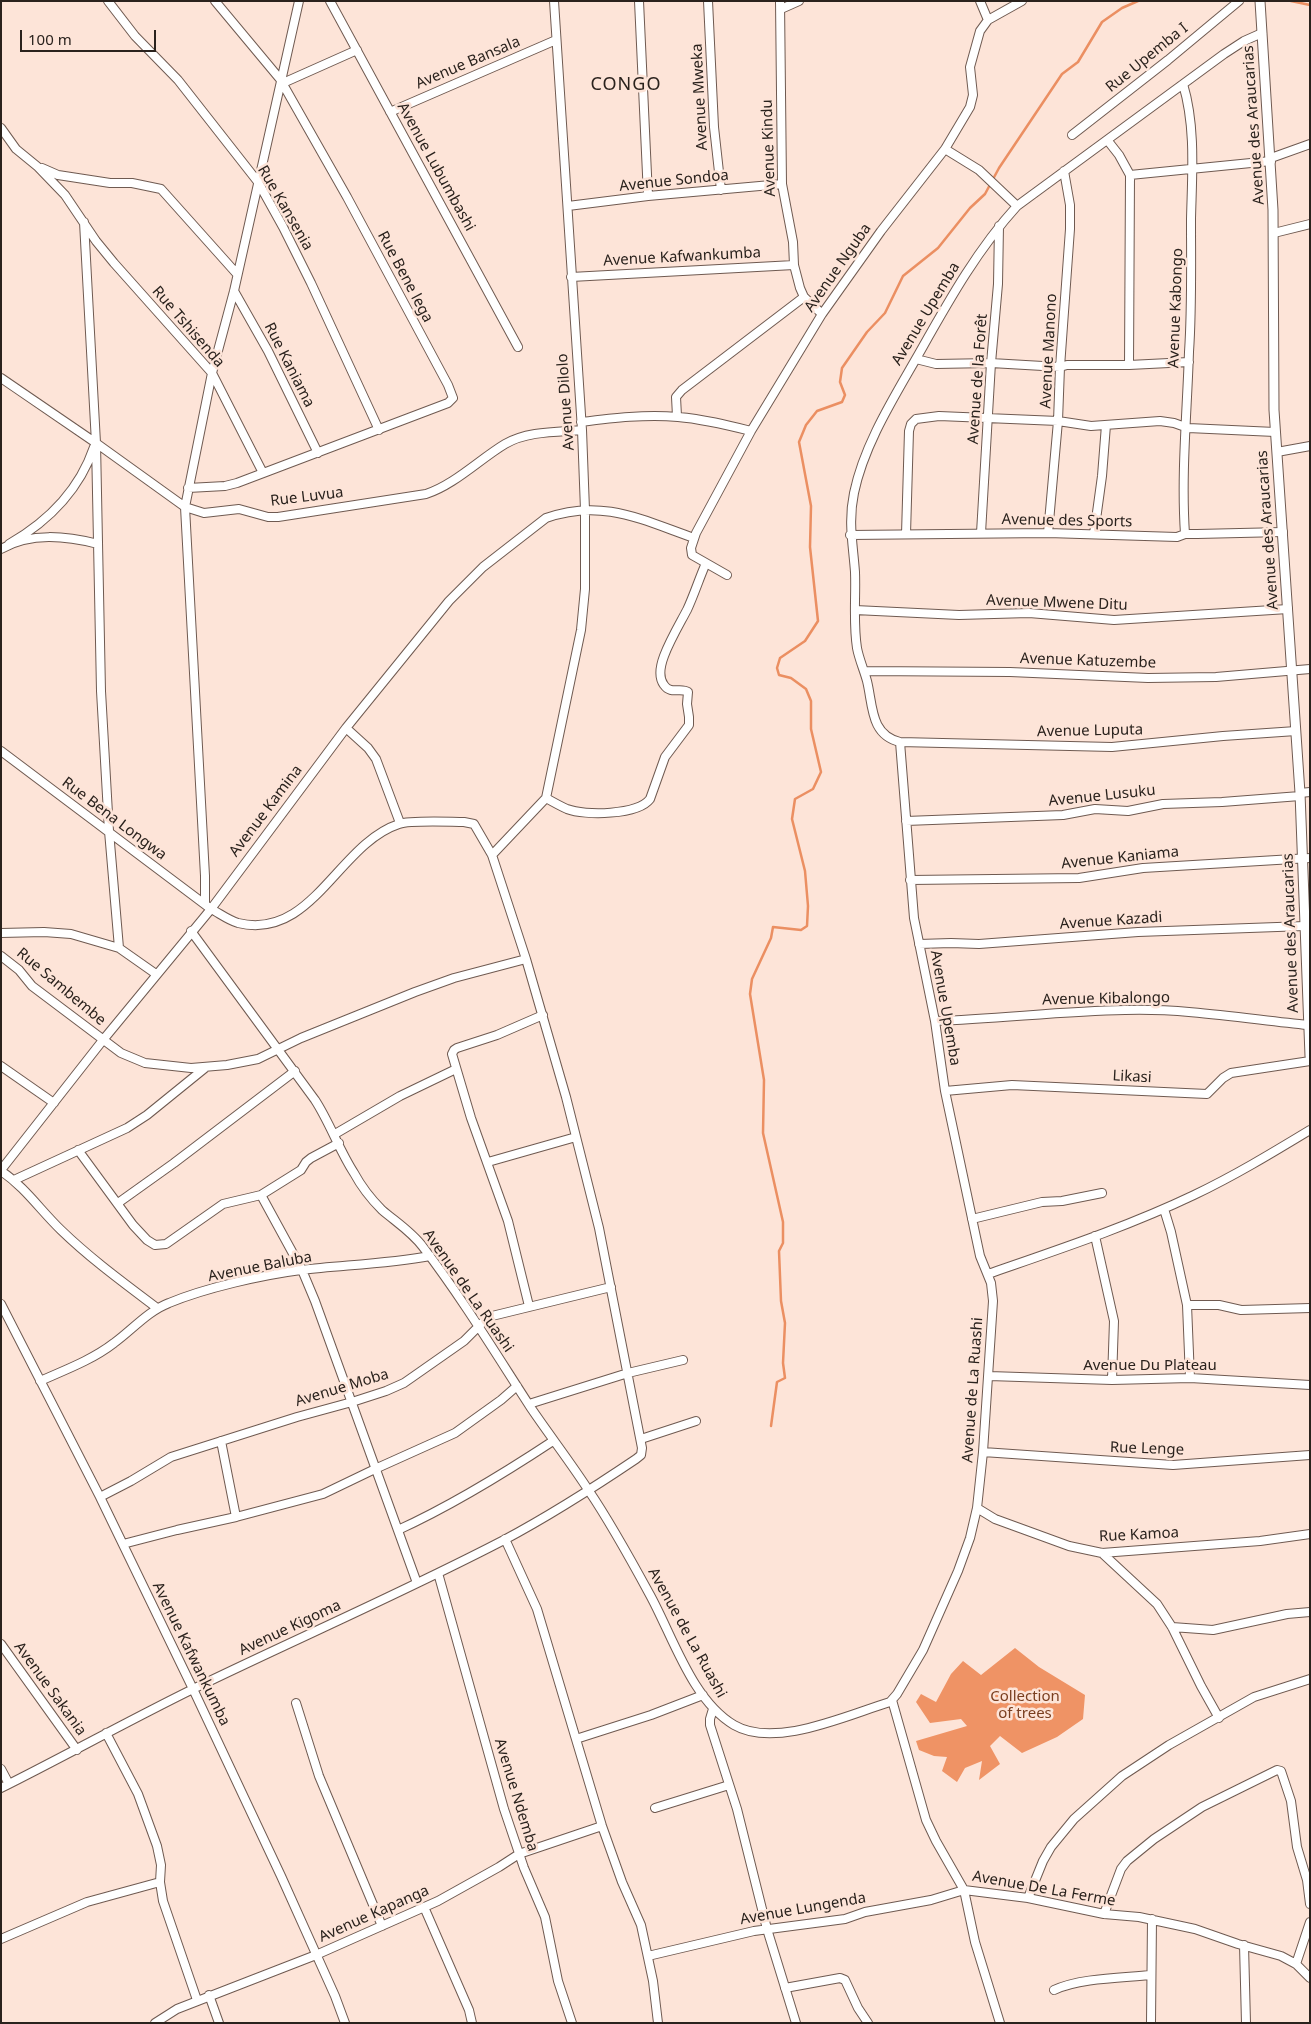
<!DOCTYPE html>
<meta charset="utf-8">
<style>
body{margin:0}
#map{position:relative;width:1311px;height:2024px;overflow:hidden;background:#fde4d8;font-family:"Noto Sans",sans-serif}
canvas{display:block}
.frame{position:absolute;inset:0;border:2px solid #2a221d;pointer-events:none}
.scale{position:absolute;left:20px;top:30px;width:136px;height:22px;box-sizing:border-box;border:2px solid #2a221d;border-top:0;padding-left:6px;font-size:15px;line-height:18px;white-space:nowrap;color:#2a221d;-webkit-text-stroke:4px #fde4d8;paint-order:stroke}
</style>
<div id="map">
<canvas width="1311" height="2024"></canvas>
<div class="frame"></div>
<div class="scale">100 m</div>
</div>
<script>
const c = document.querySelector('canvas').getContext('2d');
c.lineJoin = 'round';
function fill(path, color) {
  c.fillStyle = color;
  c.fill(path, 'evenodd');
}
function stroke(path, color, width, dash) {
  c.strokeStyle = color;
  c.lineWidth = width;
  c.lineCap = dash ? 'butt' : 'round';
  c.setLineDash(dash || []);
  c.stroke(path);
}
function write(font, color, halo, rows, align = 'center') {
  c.font = font + ' "Noto Sans",sans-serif';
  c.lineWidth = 5;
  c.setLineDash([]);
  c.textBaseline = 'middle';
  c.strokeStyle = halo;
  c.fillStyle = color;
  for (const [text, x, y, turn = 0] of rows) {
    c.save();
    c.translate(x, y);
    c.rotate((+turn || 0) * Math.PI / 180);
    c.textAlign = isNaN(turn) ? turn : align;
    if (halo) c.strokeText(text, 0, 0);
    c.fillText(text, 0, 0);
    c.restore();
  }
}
fill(new Path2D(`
 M1015 1648 1039 1667 1085 1695 1083 1719 1057 1737 1022 1753 1000 1736 990 1746 1000 1764 979 1780 982 1761 965 1768 957 1782 942 1771 947 1757 934 1756 919 1750 916 1741 967 1726 961 1719 930 1723 916 1702 921 1694 936 1702 951 1674 963 1661 981 1675Z`), '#ef9365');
stroke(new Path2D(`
 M1291 1 1310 5
 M771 1426 777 1382 785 1378 783 1363 785 1323 781 1301 779 1251 783 1243V1222L763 1133 764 1080 750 994 752 979 771 938 773 927 801 930 807 926 808 906 805 871 792 819 795 799 813 789 821 772 811 729V701L806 689 791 678 779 675 777 668 780 658 805 641 818 621 810 547 811 506 799 442 806 425 817 411 842 402 845 395 840 382 842 368 867 332 885 313 903 276 938 248 970 208 985 194 999 168 1062 74 1078 62 1102 22 1122 8 1138 1`), '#eb8f62', 2.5);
const minor = new Path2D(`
 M108 1 135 36 178 80 258 182 283 227 311 283 379 430
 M330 1 518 347
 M639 1 648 196
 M708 1 714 127 721 190
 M780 1 782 184 793 242 794 265 800 288 804 297 822 314
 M980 1 988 20
 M781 9 799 1
 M1262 33 1244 41 1224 54 1017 206C976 251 947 304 917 357 893 399 864 445 854 493 848 522 853 544 855 572 856 597 853 623 857 648 859 659 864 670 867 681 873 705 870 735 900 742L1112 747 1223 736 1296 731
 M283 83 357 50
 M1183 84C1196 127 1192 175 1191 219 1191 264 1192 308 1189 352 1187 413 1181 474 1185 534
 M390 112 556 40
 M1 128 16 149 38 167 65 195 96 241 114 263 212 373 263 473
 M1072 135 1168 60 1239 1
 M1108 141 1119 155 1130 175 1129 365
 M945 149 979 170 1017 206
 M1271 158 1310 144
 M42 168 58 175 110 183H132L161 189 237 274
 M1130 175 1271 161
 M568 206 648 196 782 184
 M84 222 96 443 101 691 109 831 119 948 156 974
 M1274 233 1310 224
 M571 277 794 265
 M234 291 268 351 318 453
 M916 359 936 364 991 363 1060 367 1067 365H1129L1189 362
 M1 378 96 443 185 507 204 513 239 509 268 517H278L426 494C454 485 480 459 505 444 527 431 557 432 582 430
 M677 416 676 397 682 390 804 297
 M581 422C613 418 646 414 678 417 703 419 727 425 751 431
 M1277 452 1310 446
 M188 488 225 486 237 483 448 403 453 398 448 385 347 197 280 79 215 1
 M981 533 991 363 998 284 999 226
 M1048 533 1058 421 1060 367 1070 229V205L1064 171
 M906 534 909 431 911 424 916 419 939 416 1058 421 1091 426 1160 421 1174 423 1188 428 1275 432
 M1094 534 1102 476 1106 425
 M850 535 1048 533 1177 537 1185 534H1197L1283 532
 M9 544C49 521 79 491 94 447
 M1 549C31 532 66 536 98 544
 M727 575 692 555 691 548 696 533 751 431 822 314 881 231 945 149 970 107 973 95 970 67 980 31 988 20 1022 1
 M855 610 959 615 1029 613 1114 620 1288 609
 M864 671 1010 672 1148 678 1216 677 1310 669
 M346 728 368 748 376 759 400 823
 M1 751 211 909C219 913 228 920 238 923 312 941 338 844 399 824 410 820 450 822 464 822L474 824 492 855 526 959 566 1097 599 1228 642 1448 641 1455 636 1459C593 1488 549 1516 504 1540 402 1593 296 1639 193 1689 128 1721 65 1756 1 1788
 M1300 793 1310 792
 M546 798 581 630 585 589V510L582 430 554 1
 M546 798C553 802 560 806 567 809 585 816 638 815 650 799L665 757 689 725V717L687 704 688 692C680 687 671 695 664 685 658 677 661 664 664 656 670 640 679 625 687 610 694 595 699 579 706 563
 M906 821 1063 815 1095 809 1128 811 1163 804 1222 802 1300 796
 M492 855 546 798
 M910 880 1079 878 1143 868 1310 858
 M205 904V876L185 507 212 373 234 291 299 1
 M191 931 315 1100C330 1123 339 1150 354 1173 361 1186 372 1200 382 1210 396 1222 412 1232 423 1247 462 1298 496 1354 531 1408 550 1436 571 1463 589 1491 612 1525 631 1560 650 1595 673 1637 692 1700 734 1725 775 1749 847 1715 890 1702L897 1694 923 1650 958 1571 970 1538 977 1508 983 1452 993 1301 991 1283 980 1256 945 1091 935 1021 914 918 900 742
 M1 933 44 932 71 934 119 948
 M919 944 951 943 979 944 1138 932 1305 926
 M1 956 19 970 32 986 121 1053 145 1063 191 1068 227 1065 258 1059 301 1038 415 992 454 978 526 959
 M935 1021C999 1019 1062 1011 1125 1010 1185 1008 1248 1019 1308 1025
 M1 1066 54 1103
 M945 1091 1012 1085 1207 1094 1223 1078 1231 1073 1310 1061
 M335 1134 400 1096 456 1069
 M78 1150 133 1225 147 1240 155 1245 166 1244 223 1204 261 1195 301 1170 306 1162 311 1158 339 1143
 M488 1162 576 1137
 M1 1170 103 1040 211 909 346 728 449 601 483 567 546 518C602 498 642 520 694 538
 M1 1171C25 1187 41 1211 61 1230 91 1259 124 1283 157 1308
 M14 1180 127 1128 147 1115 205 1068
 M261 1195 302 1270 315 1301 417 1583
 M118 1203 174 1163 295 1071
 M1164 1209 1171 1232 1187 1305 1190 1378
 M972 1219 1042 1202 1062 1201 1102 1193
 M1095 1236 1114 1321 1112 1380
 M988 1274C1057 1250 1127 1227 1194 1195 1234 1176 1272 1153 1310 1130
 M1 1304 100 1497 193 1689 281 1876 335 1996 345 2023
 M1187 1305H1219L1241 1310 1310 1308
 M529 1306 508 1221 471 1118 452 1054 454 1050 457 1048 497 1035 543 1015
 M989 1376 1112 1380 1190 1378 1310 1385
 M40 1381C65 1370 92 1360 114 1343 132 1330 148 1311 169 1303 205 1288 262 1275 301 1270 344 1265 387 1264 430 1256
 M529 1404 628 1373 683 1360
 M641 1439 696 1421
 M983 1452 1173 1465 1310 1455
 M100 1497 131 1481 171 1457 297 1417 352 1402 386 1391 404 1383 464 1341 484 1321 492 1316 611 1287
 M977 1508 995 1519 1069 1546 1102 1553 1260 1541 1310 1534
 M236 1517 323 1494 375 1469 455 1433 501 1400 517 1386
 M398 1530C453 1505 503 1474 553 1441
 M505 1539 537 1609 602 1826 622 1882 641 1925 653 1981 658 2023
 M123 1544 177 1530 236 1517 221 1441
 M1102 1553 1157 1604 1172 1627 1201 1686 1219 1718
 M438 1573 504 1809 524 1868 545 1917 558 1981 572 2023
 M1172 1627 1213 1630 1287 1614 1310 1612
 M1 1644 77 1750
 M892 1700 926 1820 936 1841 964 1890 1028 1898 1104 1914 1139 1917 1195 1929 1238 1944 1281 1956 1296 1964 1310 1978
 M296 1703 319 1776 382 1926
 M713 1709 710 1719V1725L737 1809 767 1929 796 2023
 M106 1733 138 1794 157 1846 161 1865 160 1882 163 1901 197 2000
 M576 1739 651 1715 703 1695
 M1 1769 9 1784
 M655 1808 729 1785
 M1028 1898 1043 1861 1051 1847 1074 1819 1122 1776 1169 1745 1254 1697 1310 1679
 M424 1907 469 2010 472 2023
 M1104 1914 1121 1869 1127 1861 1154 1839 1202 1807 1277 1770 1281 1771 1291 1801 1297 1847 1307 1880 1310 1904
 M1 1939 87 1902 160 1882
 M1244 1945 1246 2023
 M648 1956 754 1931 845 1919 865 1912 931 1900 964 1890 975 1942 1000 2023
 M1296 1964 1310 1922
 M785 1988 840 1978 845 1980 858 2008 868 2023
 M1054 1990C1080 1978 1121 1978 1151 1975
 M209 1995 219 2023
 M155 2023 177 2009 316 1955 438 1901 499 1867 519 1854 602 1826
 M1151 2023 1152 1919`);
const tertiary = new Path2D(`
 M1260 1 1273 210 1274 410 1300 793 1310 1056`);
stroke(minor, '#6f5a51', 10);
stroke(tertiary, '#6f5a51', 11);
stroke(minor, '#fff', 8);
stroke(tertiary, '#fff', 9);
write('15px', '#2a221d', '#fde4d8', [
 ["Rue Upemba I",1147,58,-39],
 ["Avenue Bansala",468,63,-23],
 ["Avenue Mweka",700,97,-93],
 ["Avenue des Araucarias",1254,125,-94],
 ["Avenue Kindu",769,148,-92],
 ["Avenue Lubumbashi",436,167,61],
 ["Avenue Sondoa",674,181,-6],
 ["Rue Kansenia",285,208,60],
 ["Avenue Kafwankumba",682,257,-3],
 ["Avenue Nguba",838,268,-55],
 ["Rue Bene lega",405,277,62],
 ["Avenue Kabongo",1176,308,-88],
 ["Avenue Upemba",926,314,-59],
 ["Rue Tshisenda",188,327,49],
 ["Avenue Manono",1049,351,-87],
 ["Rue Kaniama",289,365,63],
 ["Avenue de la Forêt",978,379,-86],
 ["Avenue Dilolo",566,402,-94],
 ["Rue Luvua",307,497,-7],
 ["Avenue des Sports",1067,521,1],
 ["Avenue des Araucarias",1268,530,-94],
 ["Avenue Mwene Ditu",1057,603,2],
 ["Avenue Katuzembe",1088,661,2],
 ["Avenue Luputa",1090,731,-1],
 ["Avenue Lusuku",1102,796,-6],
 ["Avenue Kamina",266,811,-53],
 ["Rue Bena Longwa",114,819,37],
 ["Avenue Kaniama",1120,858,-6],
 ["Avenue Kazadi",1111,921,-4],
 ["Avenue des Araucarias",1291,933,-92],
 ["Rue Sambembe",61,987,40],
 ["Avenue Kibalongo",1106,999,-1],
 ["Avenue Upemba",945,1008,80],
 ["Likasi",1132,1077,3],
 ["Avenue Baluba",260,1267,-11],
 ["Avenue de La Ruashi",468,1291,55],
 ["Avenue Du Plateau",1150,1366],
 ["Avenue Moba",342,1388,-17],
 ["Avenue de La Ruashi",973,1390,-86],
 ["Rue Lenge",1147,1449,2],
 ["Rue Kamoa",1139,1535,-3],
 ["Avenue Kigoma",290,1628,-25],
 ["Avenue de La Ruashi",687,1633,61],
 ["Avenue Kafwankumba",191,1654,64],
 ["Avenue Sakania",50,1689,54],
 ["Avenue Ndemba",516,1795,73],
 ["Avenue De La Ferme",1044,1889,10],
 ["Avenue Lungenda",803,1909,-10],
 ["Avenue Kapanga",374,1914,-24]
]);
write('15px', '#7a3e1f', '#fde4d8', [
 ["Collection",1025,1697],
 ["of trees",1025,1714]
]);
c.letterSpacing = '1px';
write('18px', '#2a221d', '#fde4d8', [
 ["CONGO",626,85]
]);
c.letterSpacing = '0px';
</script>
